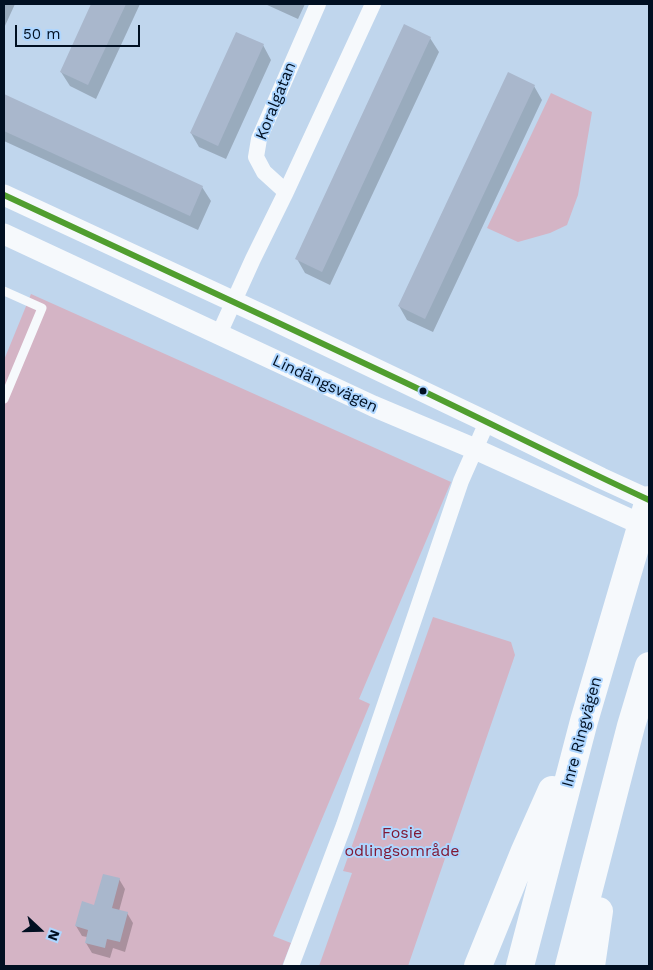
<!DOCTYPE html>
<meta charset="utf-8">
<style>
body{margin:0}
#map{position:relative;width:653px;height:970px;overflow:hidden;background:#c0d6ed;font-family:"Work Sans",sans-serif}
canvas{display:block}
.frame{position:absolute;inset:0;border:5px solid #011022;pointer-events:none}
.north{position:absolute;left:15px;top:905px;width:50px;height:50px;-webkit-text-stroke:4px #aed6ff;paint-order:stroke;rotate:111deg;font-size:14px;font-weight:700;line-height:20px;text-align:center;color:#011022}
.north::after{content:'';display:block;margin:auto;width:18px;height:22px;background:#011022;clip-path:polygon(50% 0,100% 100%,50% 72%,0 100%)}
.scale{position:absolute;left:15px;top:25px;width:125px;height:22px;box-sizing:border-box;border:2px solid #011022;border-top:0;padding-left:6px;font-size:15px;line-height:18px;white-space:nowrap;color:#011022;-webkit-text-stroke:4px #aed6ff;paint-order:stroke}
</style>
<div id="map">
<canvas width="653" height="970"></canvas>
<div class="frame"></div>
<div class="north">N</div>
<div class="scale">50 m</div>
</div>
<script>
const c = document.querySelector('canvas').getContext('2d');
c.lineJoin = 'round';
function fill(path, color) {
  c.fillStyle = color;
  c.fill(path, 'evenodd');
}
function stroke(path, color, width, dash) {
  c.strokeStyle = color;
  c.lineWidth = width;
  c.lineCap = dash ? 'butt' : 'round';
  c.setLineDash(dash || []);
  c.stroke(path);
}
function write(font, color, halo, rows, align = 'center') {
  c.font = font + ' "Work Sans",sans-serif';
  c.lineWidth = 4;
  c.setLineDash([]);
  c.textBaseline = 'middle';
  c.strokeStyle = halo;
  c.fillStyle = color;
  for (const [text, x, y, turn = 0] of rows) {
    c.save();
    c.translate(x, y);
    c.rotate((+turn || 0) * Math.PI / 180);
    c.textAlign = isNaN(turn) ? turn : align;
    if (halo) c.strokeText(text, 0, 0);
    c.fillText(text, 0, 0);
    c.restore();
  }
}
fill(new Path2D(`
 M551 93 592 112 578 195 567 225 550 233 518 242 487 228Z
 M31 294 451 482 359 699 370 704 273 936 291 943 282 966H4V360Z
 M433 617 511 642 515 655 408 966H319L352 873 343 871Z`), '#d4b4c5');
fill(new Path2D(`
 M4 4H15L4 28Z
 M93 4H140L96 99 70 86 61 72Z
 M265 4H305L298 19Z
 M430 38 439 52 330 285 305 273 297 259Z
 M263 45 271 60 226 159 199 147 191 133Z
 M534 86 542 100 433 332 407 320 399 306Z
 M4 96 202 187 211 201 198 230 4 141Z
 M119 879 125 889 119 911 127 913 133 923 125 952 113 948 110 958 92 953 86 943 87 937 82 936 76 926Z`), '#0003');
fill(new Path2D(`
 M91 4H126L88 85 60 72Z
 M404 24 431 37 322 272 295 259Z
 M236 32 264 44 218 146 190 133Z
 M508 72 535 85 425 319 398 306Z
 M4 94 203 186 190 216 4 131Z
 M103 874 120 878 112 908 128 912 120 942 107 939 105 948 85 943 88 930 75 926 82 901 94 905Z`), '#a9b7cc');
stroke(new Path2D(`
 M4 291 42 308 4 399`), '#f6f9fc', 9);
stroke(new Path2D(`
 M286 192 264 172 256 157 259 139 318 4
 M219 334 253 259 286 192 373 4
 M291 966 344 825 461 481 487 422`), '#f6f9fc', 16);
stroke(new Path2D(`
 M4 195 269 318 487 422 601 478 649 500
 M4 234 373 406 475 449 649 528`), '#f6f9fc', 21);
stroke(new Path2D(`
 M478 966 524 853 552 790
 M520 966 584 721 649 500
 M569 966 631 726 649 666
 M591 966 599 911`), '#f6f9fc', 28);
stroke(new Path2D(`
 M4 195C138 257 271 319 404 382 486 421 567 462 649 500`), '#509e2f', 6);
for (const [x, y, r, color] of [
 [423,391,4.5,"#011022"]
]) {
  const dot = new Path2D();
  dot.arc(x, y, r, 0, 2 * Math.PI);
  c.fillStyle = color;
  c.fill(dot);
  stroke(dot, '#aed6ff', 2);
}
write('16px', '#011022', '#aed6ff', [
 ["Koralgatan",276,101,-68],
 ["Lindängsvägen",325,384,25],
 ["Inre Ringvägen",582,732,-75]
]);
write('16px', '#801a36', '#aed6ff', [
 ["Fosie",402,833],
 ["odlingsområde",402,851]
]);
</script>
